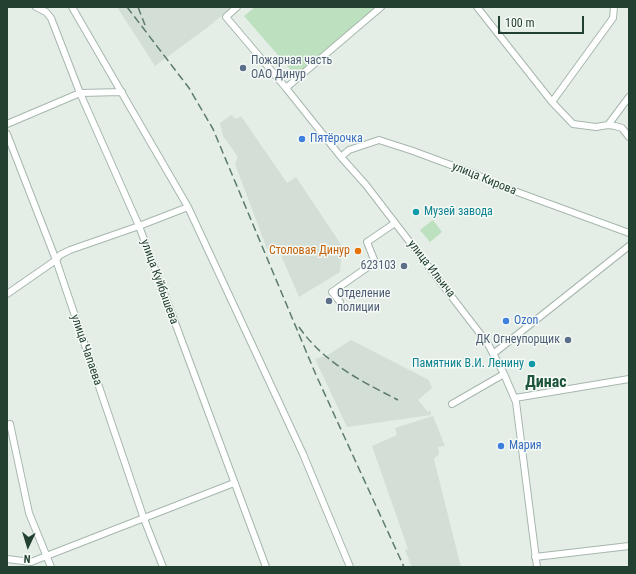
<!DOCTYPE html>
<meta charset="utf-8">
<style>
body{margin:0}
#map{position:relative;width:636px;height:574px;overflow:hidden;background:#e4eee7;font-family:"Roboto Condensed",sans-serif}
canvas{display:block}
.frame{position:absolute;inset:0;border:8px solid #234131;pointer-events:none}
.north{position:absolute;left:8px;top:526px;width:40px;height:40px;-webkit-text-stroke:3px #f5faf6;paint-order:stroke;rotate:184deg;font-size:11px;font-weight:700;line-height:16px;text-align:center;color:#234131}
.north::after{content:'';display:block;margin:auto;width:14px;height:18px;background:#234131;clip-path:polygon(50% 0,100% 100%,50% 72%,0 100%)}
.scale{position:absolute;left:498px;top:16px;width:86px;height:18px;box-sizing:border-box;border:2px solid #234131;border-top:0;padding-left:5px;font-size:12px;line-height:14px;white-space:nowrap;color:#234131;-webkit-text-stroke:3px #f5faf6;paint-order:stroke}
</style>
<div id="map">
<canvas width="636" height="574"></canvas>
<div class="frame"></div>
<div class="north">N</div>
<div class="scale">100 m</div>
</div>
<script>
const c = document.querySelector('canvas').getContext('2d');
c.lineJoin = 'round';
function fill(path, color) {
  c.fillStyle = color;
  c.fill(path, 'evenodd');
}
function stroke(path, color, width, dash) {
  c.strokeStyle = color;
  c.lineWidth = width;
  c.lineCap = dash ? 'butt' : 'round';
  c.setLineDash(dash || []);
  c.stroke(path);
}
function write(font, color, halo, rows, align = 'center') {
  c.font = font + ' "Roboto Condensed",sans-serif';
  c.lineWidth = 3;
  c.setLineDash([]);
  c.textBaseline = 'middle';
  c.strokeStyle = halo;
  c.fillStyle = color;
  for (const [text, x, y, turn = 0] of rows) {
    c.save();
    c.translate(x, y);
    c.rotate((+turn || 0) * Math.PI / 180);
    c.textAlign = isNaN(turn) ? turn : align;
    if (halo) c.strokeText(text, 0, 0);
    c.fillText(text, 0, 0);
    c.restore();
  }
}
fill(new Path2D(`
 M117 7H232L208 27 155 66Z
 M231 115 236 119 241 116 287 183 296 177 342 246 340 272 299 297 277 246 267 249 235 164 238 157 223 136 220 123Z
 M351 340 429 380 432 388 418 400 428 412 431 410V415L347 427 315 359 328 355Z
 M433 416 445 446 438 447 439 454 434 459 461 567H412L405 550 408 549 372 446 397 435 395 428Z`), '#d2ded6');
fill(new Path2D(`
 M255 7H376L296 76 244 16Z
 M433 220 442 232 430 242 420 230Z`), '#bde0be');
const minor = new Path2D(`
 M36 7 46 12 51 18 80 93 139 226 266 567
 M72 7 188 207 303 454 350 567
 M237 7 226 17 286 88 341 157 366 185 488 344 504 374 516 402 537 567
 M477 7 552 102 573 124 596 127 608 125 615 126 622 128 629 137
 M286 88 381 7
 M552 102 613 18 614 7
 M7 124 80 93 122 92
 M608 125 629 97
 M7 134 56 260 144 519 163 567
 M341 157 349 150 379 140 413 151 475 174 498 185 629 233
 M7 294 56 260 60 255 70 250 139 226 188 207
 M340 302 332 292 375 262 367 242 395 223
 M493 354 629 246
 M515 398 629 379
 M452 404 504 374
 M10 424 29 513 51 567
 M535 557 629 546
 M7 559 31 562 234 483`);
stroke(minor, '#a6b7ad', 8);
stroke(minor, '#fff', 6);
stroke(new Path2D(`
 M127 7 189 88 213 129 316 375 404 567
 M138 7 145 25
 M299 327C324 363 361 381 398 400`), '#5d7c6c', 1.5, [8, 4]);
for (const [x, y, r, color] of [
 [243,68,4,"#5c6f8a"],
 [302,139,4,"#3f7fe0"],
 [416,212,4,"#0f9aa8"],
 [358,251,4,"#e8710a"],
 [404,266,4,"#5c6f8a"],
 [329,301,4,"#5c6f8a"],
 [506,321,4,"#3f7fe0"],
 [568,340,4,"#5c6f8a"],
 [532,364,4,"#0f9aa8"],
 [501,446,4,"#3f7fe0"]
]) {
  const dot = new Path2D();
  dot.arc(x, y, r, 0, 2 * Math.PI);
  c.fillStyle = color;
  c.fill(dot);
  stroke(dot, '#f5faf6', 1.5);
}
write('12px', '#4e5e75', '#f5faf6', [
 ["Пожарная часть",251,61],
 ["ОАО Динур",251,75],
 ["623103",396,266,"right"],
 ["Отделение",337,294],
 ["полиции",337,308],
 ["ДК Огнеупорщик",560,340,"right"]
], 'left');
write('12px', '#366cbe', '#f5faf6', [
 ["Пятёрочка",310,139],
 ["Ozon",514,321],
 ["Мария",509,446]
], 'left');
write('12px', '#234131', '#f5faf6', [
 ["улица Кирова",484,179,22],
 ["улица Ильича",431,269,52],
 ["улица Куйбышева",159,282,70],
 ["улица Чапаева",86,350,71]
]);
write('12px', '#0d838f', '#f5faf6', [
 ["Музей завода",424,212],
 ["Памятник В.И. Ленину",524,364,"right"]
], 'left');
write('12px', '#c56008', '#f5faf6', [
 ["Столовая Динур",350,251]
], 'right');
write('bold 16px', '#1d543a', '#f5faf6', [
 ["Динас",546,383]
]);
</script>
